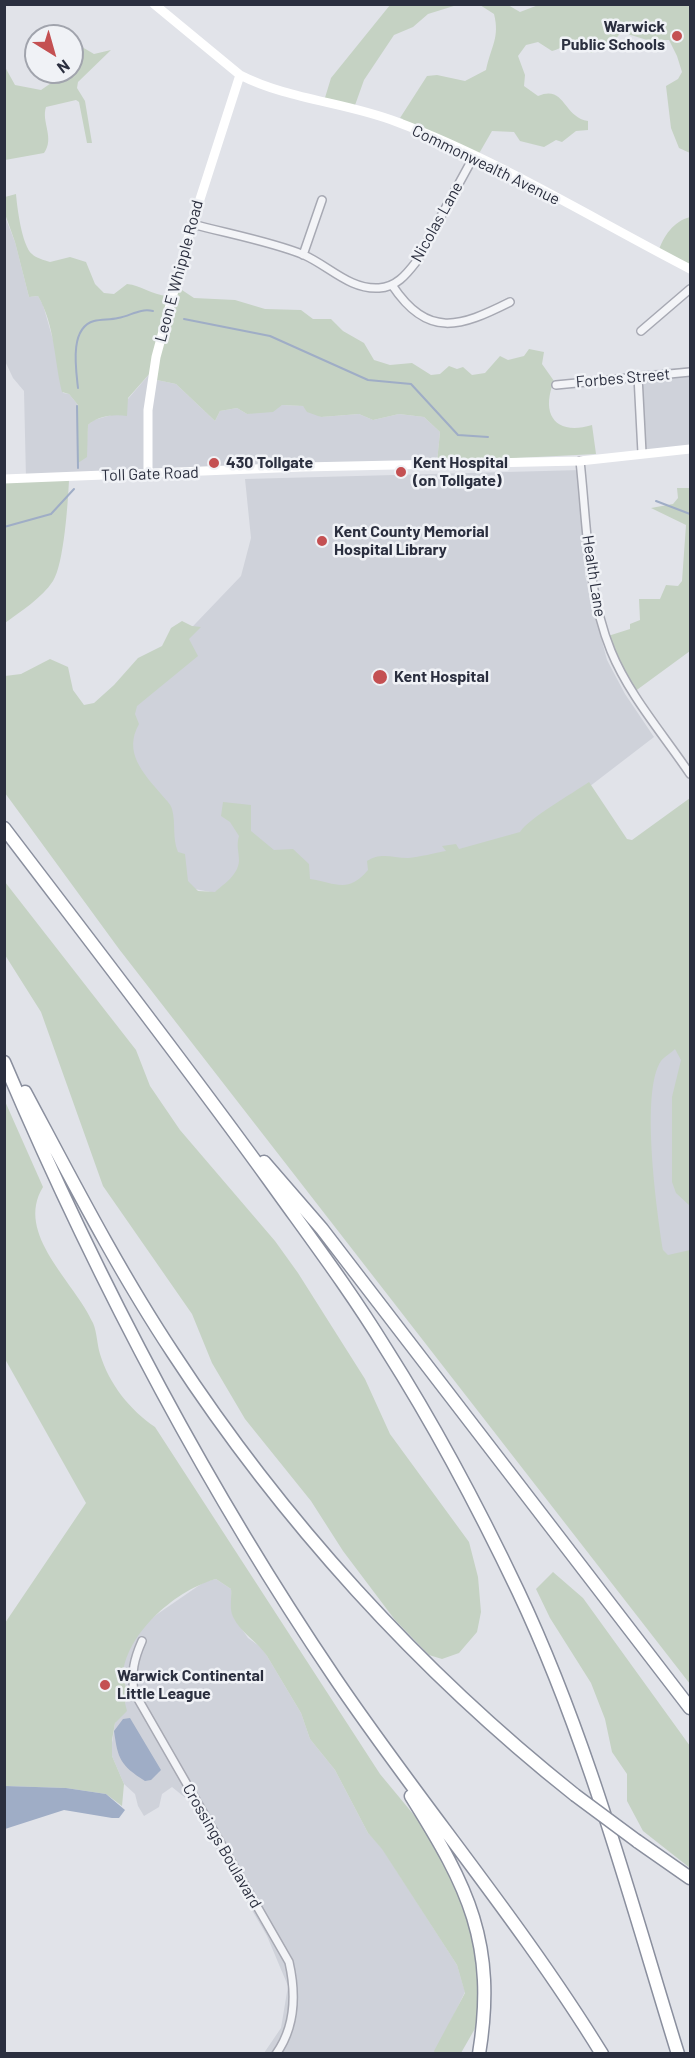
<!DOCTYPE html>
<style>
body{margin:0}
#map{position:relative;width:695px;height:2058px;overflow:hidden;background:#e1e3e9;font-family:Barlow,sans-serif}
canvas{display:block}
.frame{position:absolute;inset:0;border:6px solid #2b2f3f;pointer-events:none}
.north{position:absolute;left:24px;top:24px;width:60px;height:60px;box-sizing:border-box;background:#f0f2f6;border:2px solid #a1a4ad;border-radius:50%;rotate:143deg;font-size:16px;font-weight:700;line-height:24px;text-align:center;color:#2b2f3f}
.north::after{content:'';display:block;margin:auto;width:21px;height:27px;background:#c45052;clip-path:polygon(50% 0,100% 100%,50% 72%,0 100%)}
</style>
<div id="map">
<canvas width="695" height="2058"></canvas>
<div class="frame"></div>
<div class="north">N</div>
</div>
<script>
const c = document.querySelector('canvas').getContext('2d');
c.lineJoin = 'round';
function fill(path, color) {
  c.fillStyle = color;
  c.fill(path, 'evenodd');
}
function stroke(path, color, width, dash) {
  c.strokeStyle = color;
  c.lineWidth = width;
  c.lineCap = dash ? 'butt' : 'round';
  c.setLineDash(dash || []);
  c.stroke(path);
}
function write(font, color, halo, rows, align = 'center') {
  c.font = font + ' Barlow,sans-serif';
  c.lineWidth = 5;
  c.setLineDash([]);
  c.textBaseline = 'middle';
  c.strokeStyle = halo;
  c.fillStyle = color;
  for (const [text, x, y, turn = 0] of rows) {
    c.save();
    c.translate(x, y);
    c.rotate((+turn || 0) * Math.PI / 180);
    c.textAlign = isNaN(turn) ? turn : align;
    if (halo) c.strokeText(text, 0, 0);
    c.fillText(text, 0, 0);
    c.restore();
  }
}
fill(new Path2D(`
 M4 214 15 242 29 297 38 296 43 305 56 350 63 393 69 394 78 405 77 434 86 456 88 425 94 420 115 414 153 370 152 379 176 384 215 421 220 411 237 408 247 414 282 405 303 406 321 417 359 414 373 420 399 414 424 417 440 432 437 462 26 478 24 391 13 378 5 361Z
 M690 367V449L643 451 635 375 640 371Z
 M581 470 585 575 607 660 625 694 654 737 516 843 402 886 221 894 179 886 119 756 129 693 241 576 251 538 245 479Z
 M690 974V1339L633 1154 639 1089Z
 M216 1579 231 1589 233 1616 248 1638 262 1648 267 1656 301 1713 310 1739 335 1770 368 1833 382 1848 457 1965 465 1992 435 2053H264L281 2028 288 1986 267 1936 188 1800 172 1787 162 1794 159 1807 144 1816 138 1806 135 1794 124 1784 112 1756V1743L115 1723 129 1695 120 1670 127 1649 143 1626 156 1615 204 1582Z`), '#cfd2da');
fill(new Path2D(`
 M541 4 690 5V153L679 148 671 128 666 86 678 79 682 72 677 56 669 40H647L621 32 615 40C605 42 601 51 591 53L576 40C566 42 562 49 552 51L538 42 526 45 518 56 525 75 524 86 538 96C565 84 563 117 588 121V130L576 131 562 142 556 140 544 147 520 141 514 132 492 131 477 157 401 124 403 119 400 118 427 76 437 75 465 81 486 70C491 46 500 38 494 14L480 5H508L520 12Z
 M390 5H457L428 14 413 27 394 35 364 80 354 108 324 101 331 78Z
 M82 47 94 54 111 50 78 82 77 88 85 101 92 143H87L79 102 76 100 46 107C41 122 55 138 44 153L5 160V67L15 85 41 90 57 79 60 72H72V54Z
 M16 194C17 207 22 246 32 254 36 258 44 260 50 262L70 257 86 262 95 284 104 293 114 294 127 284C141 285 151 295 168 296L173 284 194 298 235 300 265 309 301 310 313 319H331L343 331 364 343 374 360 390 365 412 363 431 375 440 374 449 366 457 369 463 367 472 375 485 373 500 356 508 360 524 356 529 349 544 352 542 364 554 381C540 415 556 436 592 425L596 454 437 462 440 432 424 417 399 414 373 420 359 414 321 417 307 412 303 406 282 405 273 412 247 414 237 408 220 411 215 421 176 384 152 379V371L128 398 127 416C113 414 98 416 88 425L87 457 78 463V405L69 394 62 392C54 360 55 325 38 296L29 297 15 242 5 214V197Z
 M690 217V269L658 253C663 236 674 221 690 217Z
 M5 480H69C68 502 64 564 53 581 42 598 21 611 5 623Z
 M677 488H690V651L634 692 617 663 608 636 630 629V624L640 620 639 599H660L666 585 678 586 682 581 686 525 651 508 673 504 678 498Z
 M182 621 192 626 201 627 189 639 198 656 137 706 135 714 139 724C123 752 143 773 161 794 165 799 171 804 172 809 176 823 172 838 178 852L185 854 188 881 198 891 215 892C225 883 238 875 239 861 239 851 236 846 239 836L230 822 221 816 223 802 251 805V831L274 850 293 849 309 864 310 879C336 883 348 894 368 870L367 861C381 852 392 858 408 858 420 857 435 853 446 851L442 846 456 844 459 849 520 832C528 819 573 793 589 782L627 839 632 840 690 798V1206L676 1193 672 1182V1097L681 1060 675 1049C671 1053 664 1057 661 1061 640 1091 657 1213 663 1250L668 1255 690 1250V1684L119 949 5 793V676L21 674 50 659 68 667 73 690 84 705 94 703 114 685 138 658 162 646 171 628Z
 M5 882 136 1050 150 1086 180 1130 275 1241 298 1273 365 1379 390 1434 469 1542 478 1577 481 1612 477 1632 459 1653 442 1659 429 1655 395 1620 343 1551 311 1501 245 1419 212 1363 192 1314 103 1186 41 1012 5 955Z
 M4 1099 43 1187C14 1234 75 1282 93 1323 97 1332 97 1344 100 1354 109 1384 130 1410 155 1427L380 1774 433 1838 452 1868 480 1962 481 2018 461 2053H435L434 2051 465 1993 457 1965 382 1849 368 1833 335 1770 310 1739 301 1713 267 1656C258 1642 241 1633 233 1617 229 1608 232 1597 231 1589L216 1579C178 1589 128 1631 123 1673 122 1680 127 1688 129 1695L125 1703 127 1711 115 1723 112 1740V1756L124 1784 122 1806 106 1794 66 1788 5 1786V1623L86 1503 5 1359Z
 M553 1572 583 1598 690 1746V1868L643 1831 627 1801V1774L612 1752 605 1719 591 1683 550 1618 536 1589Z`), '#c5d2c3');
fill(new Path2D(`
 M130 1718 161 1770 151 1780 145 1781C120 1765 118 1759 114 1731L123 1719Z
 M5 1786 66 1788 106 1794 125 1810 119 1818H112L64 1810 5 1829Z`), '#9fadc6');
stroke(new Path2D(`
 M184 319 270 336 368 380 411 384 458 435 488 437
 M78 388C76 369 69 328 94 321 102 319 110 320 118 318 131 316 139 308 153 311
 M77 406 78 468
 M656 501 690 514
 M4 527 51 514 74 489`), '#9fadc6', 2);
const street = new Path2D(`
 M192 224C225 233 273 242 304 255 329 266 350 290 379 288 396 287 406 275 416 262L474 156
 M303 255 322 200
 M392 285C428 339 460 327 510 302
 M641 331 690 289
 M638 376 642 453
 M556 385 690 372
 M580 461C587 524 587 592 611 651 629 695 663 734 690 774
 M142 1641C134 1659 131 1673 134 1692L289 1962C296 1993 296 2026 276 2054`);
const highway = new Path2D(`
 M4 828C93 945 183 1061 269 1180 309 1236 350 1290 386 1349 435 1426 479 1509 518 1591 588 1739 630 1899 678 2054
 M4 1062C96 1278 203 1483 335 1678 421 1805 521 1922 602 2054
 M25 1092C72 1180 118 1270 173 1353 282 1520 419 1671 575 1795
 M264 1162 322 1229 690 1708
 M411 1796C468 1887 497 1943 479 2054
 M637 1841 690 1878`);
stroke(street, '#a7a9b3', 10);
stroke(highway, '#8a8f9e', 15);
stroke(street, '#f3f4f7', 7);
stroke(new Path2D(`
 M154 4 240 75C289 100 346 102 397 122 496 159 595 220 690 269
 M148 474V410L156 357 192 224 240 75
 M4 479 303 467 580 461 690 449`), '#fff', 9);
stroke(highway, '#fff', 12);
const highwayBridge = new Path2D(`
 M575 1795 637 1841`);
stroke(highwayBridge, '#8a8f9e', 15, []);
stroke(highwayBridge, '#fff', 12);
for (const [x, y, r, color] of [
 [677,36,6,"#c45052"],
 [214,463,6,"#c45052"],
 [401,472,6,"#c45052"],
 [322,541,6,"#c45052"],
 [380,677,8,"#c45052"],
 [105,1685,6,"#c45052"]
]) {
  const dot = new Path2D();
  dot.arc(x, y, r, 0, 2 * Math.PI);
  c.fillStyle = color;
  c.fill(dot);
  stroke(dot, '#f0f2f6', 2);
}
write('bold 16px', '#2b2f3f', '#f0f2f6', [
 ["Warwick",665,27,"right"],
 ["Public Schools",665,45,"right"],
 ["430 Tollgate",226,463],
 ["Kent Hospital",413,463],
 ["(on Tollgate)",413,481],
 ["Kent County Memorial",334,532],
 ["Hospital Library",334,550],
 ["Kent Hospital",394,677],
 ["Warwick Continental",117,1676],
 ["Little League",117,1694]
], 'left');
write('16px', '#2b2f3f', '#f0f2f6', [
 ["Commonwealth Avenue",486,165,26],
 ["Nicolas Lane",437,222,-61],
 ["Leon E Whipple Road",179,271,-75],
 ["Forbes Street",623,378,-5],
 ["Toll Gate Road",150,474,-2],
 ["Health Lane",594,576,81],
 ["Crossings Boulavard",222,1846,60]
]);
</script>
